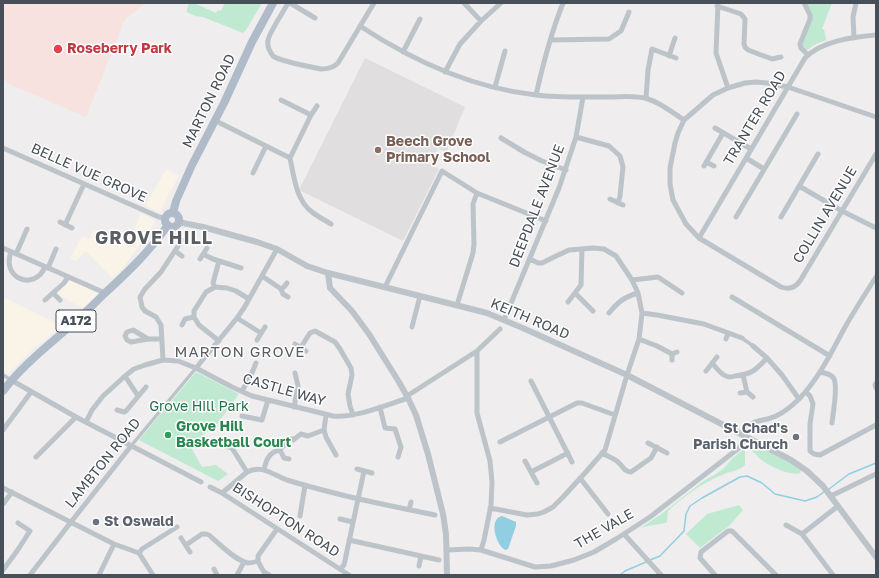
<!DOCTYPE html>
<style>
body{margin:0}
#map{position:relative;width:879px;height:578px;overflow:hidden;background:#efeded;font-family:"Golos Text",sans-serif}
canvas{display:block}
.frame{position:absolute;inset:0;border:4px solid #474f58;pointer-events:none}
</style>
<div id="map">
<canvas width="879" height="578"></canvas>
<div class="frame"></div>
</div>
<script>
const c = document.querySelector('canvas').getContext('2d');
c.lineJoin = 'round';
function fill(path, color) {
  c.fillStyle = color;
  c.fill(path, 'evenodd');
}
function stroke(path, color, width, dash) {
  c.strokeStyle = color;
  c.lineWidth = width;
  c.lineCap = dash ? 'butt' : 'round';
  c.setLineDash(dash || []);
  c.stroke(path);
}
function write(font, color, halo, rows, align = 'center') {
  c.font = font + ' "Golos Text",sans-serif';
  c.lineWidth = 3;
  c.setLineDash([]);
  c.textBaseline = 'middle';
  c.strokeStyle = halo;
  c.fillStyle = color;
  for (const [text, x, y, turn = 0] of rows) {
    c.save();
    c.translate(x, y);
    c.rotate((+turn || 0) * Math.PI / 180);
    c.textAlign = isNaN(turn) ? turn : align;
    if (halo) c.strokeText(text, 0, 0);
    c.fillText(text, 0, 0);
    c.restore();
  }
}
fill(new Path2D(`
 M166 169 179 175 160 212 145 206Z
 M141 213 156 221 124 267 112 278 86 251 76 261 70 259 82 236 89 239 94 230 109 237 113 229 128 237 134 230Z
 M69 280 99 294 83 308 56 294Z
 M3 297 54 322 59 328 31 351 8 374 3 371Z`), '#f9f4e7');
fill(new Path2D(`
 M365 58 465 107 446 153 438 148 433 158 426 155 423 161 439 169 403 241 299 190Z`), '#e0dede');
fill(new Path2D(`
 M3 3H146L125 19 86 117 9 84 7 81 3 79Z`), '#f7e2df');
fill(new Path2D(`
 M189 3H194L216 13 218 10 221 11 225 3H262L246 30 243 33 203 17 195 16 187 12V9Z
 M806 3H832L822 29H824L826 40 814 45 807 50 804 48 802 44 812 20Z
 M196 372 239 394 217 424 204 434 192 449 202 467 216 465 228 474 218 481 139 440Z
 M749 443H753L789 461 801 470 800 473C791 476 774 468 766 463 759 459 753 451 747 446V445Z
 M745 448V465C739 471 730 471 722 475 702 483 684 496 668 511L667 521 666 523 648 526 641 528 664 512 702 482 716 474 724 468 733 458Z
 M739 505 743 510 730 525 700 548 686 534 707 514Z`), '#bfe9d0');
fill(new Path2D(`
 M502 516 516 522V526L508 549 505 550C496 545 488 519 502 516Z`), '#91cee1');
stroke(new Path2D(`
 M829 489 849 474 876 463
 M650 560 660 556 684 531 686 514 690 506 702 498 740 477 747 476 762 483 775 494 805 501 817 497 825 491
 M620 575 625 571 646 562`), '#91cee1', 1.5);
stroke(new Path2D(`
 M742 338 753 346
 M3 375 11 380
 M131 446 196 368`), '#bcc4ca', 3.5);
stroke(new Path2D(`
 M288 3C284 11 268 34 268 41 267 46 270 52 273 56 279 61 311 67 321 69 328 69 333 68 338 63L374 3
 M290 3 315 18
 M464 3 481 21
 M804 3 810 15V19L800 44 801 48 808 55
 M718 4 716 53 728 88
 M717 6 741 14 745 19 744 44 745 47 748 50 772 59 781 57
 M360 26C413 61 473 88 536 95 560 98 585 97 609 97 622 97 635 95 648 99 661 103 673 113 684 120
 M854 38 853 17 856 3
 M550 40 609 39 621 31 629 12
 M403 52 420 19
 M669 56 675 38
 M445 72 460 44 481 21 501 3
 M495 87 505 51
 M536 95C543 64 551 33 563 3
 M646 98 648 70 652 49 676 58
 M281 100 311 115
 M876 117 788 87 767 83 756 82 745 83 728 88 713 95 684 120 678 133 675 143 670 168V184L673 200 680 213 686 224 699 238 781 287C789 290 795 288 800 281L876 154
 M214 120 290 158C294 177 296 200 312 212 318 217 325 220 331 224
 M715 128 751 149
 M576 137 609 146 620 156 623 167 620 196 618 203
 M501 138 524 152 542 161 566 170
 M3 148 159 217 165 218
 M290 158 311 115 317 106
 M746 158 764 169
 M706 162 714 166
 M704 166 723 133
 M253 173 266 146
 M799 186 842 211 876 228
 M610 199 623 205
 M736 217 797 114
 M781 217 818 154
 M60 222 72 228
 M65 225 84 184
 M699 238 805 58C821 41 853 37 876 35
 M3 248 105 293
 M175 251 182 256
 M11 252C1 278 34 292 45 267
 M16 254 27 229
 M203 254 213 259 241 268
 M200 259 207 248
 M48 268 56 249
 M262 276 281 289 283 294 288 297
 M632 280 658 277 682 293
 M215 287 213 283 219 261
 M385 287 442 171 477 193 546 221
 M281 289 284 287 287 283
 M53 293 60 300
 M575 293 593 311
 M732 297 830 356
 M45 300 64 283 68 277
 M568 302 581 285 582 249
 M457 305 473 253 474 244 473 204 477 193
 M609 313C618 302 624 297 638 293
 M642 313 657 315 704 324 742 338
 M237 318 261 333
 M504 320 559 188 576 137 583 97
 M182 325 185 319 194 317
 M412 327 420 296
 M148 339 133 330 127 332 125 336 127 340 131 342 148 339H161
 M639 339 657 346 672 354 677 352
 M726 339 728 333
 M257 340 265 327
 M219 341 199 325 194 317V311L206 292 215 287 227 288 236 291 249 299
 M295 344 306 351
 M753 346 767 358 782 375 799 399
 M301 347 310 333 315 331 335 342 340 349 351 368 352 375 348 394 350 406 353 415
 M477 351V413L490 461 492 482 491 505 484 540 481 550
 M163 360 161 325 156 317 145 311 142 307 140 297 145 289 161 272 182 240
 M672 360V354
 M712 363C716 367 720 374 726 376 729 378 732 377 735 376 752 374 756 370 767 358
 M196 368 237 318 244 308 277 249
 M706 371 717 357
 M820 372C825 373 832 374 834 379 838 387 833 413 832 423
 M743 375 747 392
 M125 376 138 396
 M11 380 76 417 201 482
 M531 381 572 462
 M876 383 875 385 876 388
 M242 391 251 375 256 363
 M806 392 810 396 813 404 810 424V451L814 454 820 455 876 425
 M740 393 747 392 753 397
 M407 396 477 351 500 329
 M294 407 298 386 295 373
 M380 407 385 428 395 429 401 447 398 457
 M117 410 124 412 126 411 146 387
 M242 416 262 420 268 400
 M86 422 92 410 103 396 125 376 134 369 145 365 163 360 178 361 196 368 232 387 252 396 333 416C356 418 386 405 408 398
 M3 430 31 392
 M324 430 326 437 336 455
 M743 434C753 417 761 423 776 416 785 412 793 405 800 398 819 378 831 353 844 329 854 311 865 294 876 277
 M292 439 293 440 301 434 308 436 324 430 326 415
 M500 442 577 403H582L615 415
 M648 443 667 453
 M219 444 232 448 247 472
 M280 450 284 458 289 459
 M602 453C607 456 613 458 618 462 623 466 624 472 631 472L651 458 657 447
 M36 457 76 417
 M525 461 537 483
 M357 469 372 473
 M264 470C266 460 269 452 280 450L282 447 285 445
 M531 472 568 453
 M580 478 608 514
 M210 487 222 493 349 575
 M3 488 114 544 139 553 153 575
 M222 493 247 472C262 464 273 475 287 480 306 486 326 491 346 496 376 503 405 509 435 515
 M831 496 876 474
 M3 504 12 492
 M490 508 527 515 538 514 544 512 553 507 563 497 585 473 605 450 627 375 639 339 642 313 638 293 632 280 616 256 604 249 593 248 569 250 556 256 542 263H538L530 259
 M409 510 411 502
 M300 516 305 485
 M340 519 353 522
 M786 525 802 534
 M624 534 661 575
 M181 538 190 552
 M349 540 439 560
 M186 545 202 534H206L209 535C218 543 236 561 248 563 251 563 255 562 258 561
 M447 550 469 549 481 550 535 567 551 566 574 560 594 552 616 539 650 517 739 448 746 436
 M139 553 142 549 177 527
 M419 566 421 556
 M214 569 217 575
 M340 569 344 565 364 471
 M3 570 17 551 30 531 18 523
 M30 575 71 522 131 446
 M99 575 114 544
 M237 575 244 562
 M269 575 264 572 261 567 258 561V556L277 529
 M715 575 700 558 701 552 728 531H732L776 575
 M833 575 802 534 838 506`), '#bcc4ca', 5);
stroke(new Path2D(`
 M178 222 203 227 257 242 277 249 307 266 328 273 420 296 487 313 525 329 627 375 791 460 807 471 823 486 876 557
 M328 273 330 288 352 311 369 334 399 382 408 398 416 415 428 454 443 514 446 534 447 575`), '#bcc4ca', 6);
stroke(new Path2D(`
 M173 213 176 201 192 165 224 103 252 42 273 3
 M165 220a7 7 0 1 1 14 0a7 7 0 1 1-14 0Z
 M3 391C21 367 45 348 68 328 81 317 92 306 104 294 128 272 149 252 168 225`), '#afbbc9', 8);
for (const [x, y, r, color] of [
 [58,49,5,"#e0444e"],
 [378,150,4,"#8d6e63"],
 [168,435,4,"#2e9e5b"],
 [796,437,4,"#6b7280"],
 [96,522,4,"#6b7280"]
]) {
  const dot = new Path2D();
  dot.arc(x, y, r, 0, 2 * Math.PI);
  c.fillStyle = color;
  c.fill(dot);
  stroke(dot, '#fff', 1.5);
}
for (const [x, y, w] of [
 [76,321,40]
]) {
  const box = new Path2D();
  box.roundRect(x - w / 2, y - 11, w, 22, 3);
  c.fillStyle = '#fff';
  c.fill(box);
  stroke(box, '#474f58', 1);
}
write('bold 13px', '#474f58', null, [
 ["A172",76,321]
]);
write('bold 14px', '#be3a42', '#fff', [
 ["Roseberry Park",67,49]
], 'left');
write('14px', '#474f58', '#fff', [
 ["MARTON ROAD",209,101,-64],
 ["TRANTER ROAD",755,118,-59],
 ["BELLE VUE GROVE",89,173,24],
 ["DEEPDALE AVENUE",537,206,-69],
 ["COLLIN AVENUE",825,215,-59],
 ["KEITH ROAD",530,319,23],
 ["CASTLE WAY",284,390,16],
 ["LAMBTON ROAD",103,463,-51],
 ["BISHOPTON ROAD",286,520,33],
 ["THE VALE",604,529,-30]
]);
write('bold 14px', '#785e54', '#fff', [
 ["Beech Grove",386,142],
 ["Primary School",386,158]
], 'left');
write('14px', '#21704b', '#fff', [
 ["Grove Hill Park",199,407]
]);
write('bold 14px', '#27864d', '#fff', [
 ["Grove Hill",176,427],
 ["Basketball Court",176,443]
], 'left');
write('bold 14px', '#5b616d', '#fff', [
 ["St Chad's",788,429],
 ["Parish Church",788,445],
 ["St Oswald",104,522,"left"]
], 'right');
c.letterSpacing = '1px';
write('15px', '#5a5d61', '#fff', [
 ["MARTON GROVE",240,352]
]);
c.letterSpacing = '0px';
c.letterSpacing = '1px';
write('bold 18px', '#5a5d61', '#fff', [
 ["GROVE HILL",154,238]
]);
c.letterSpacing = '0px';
</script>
